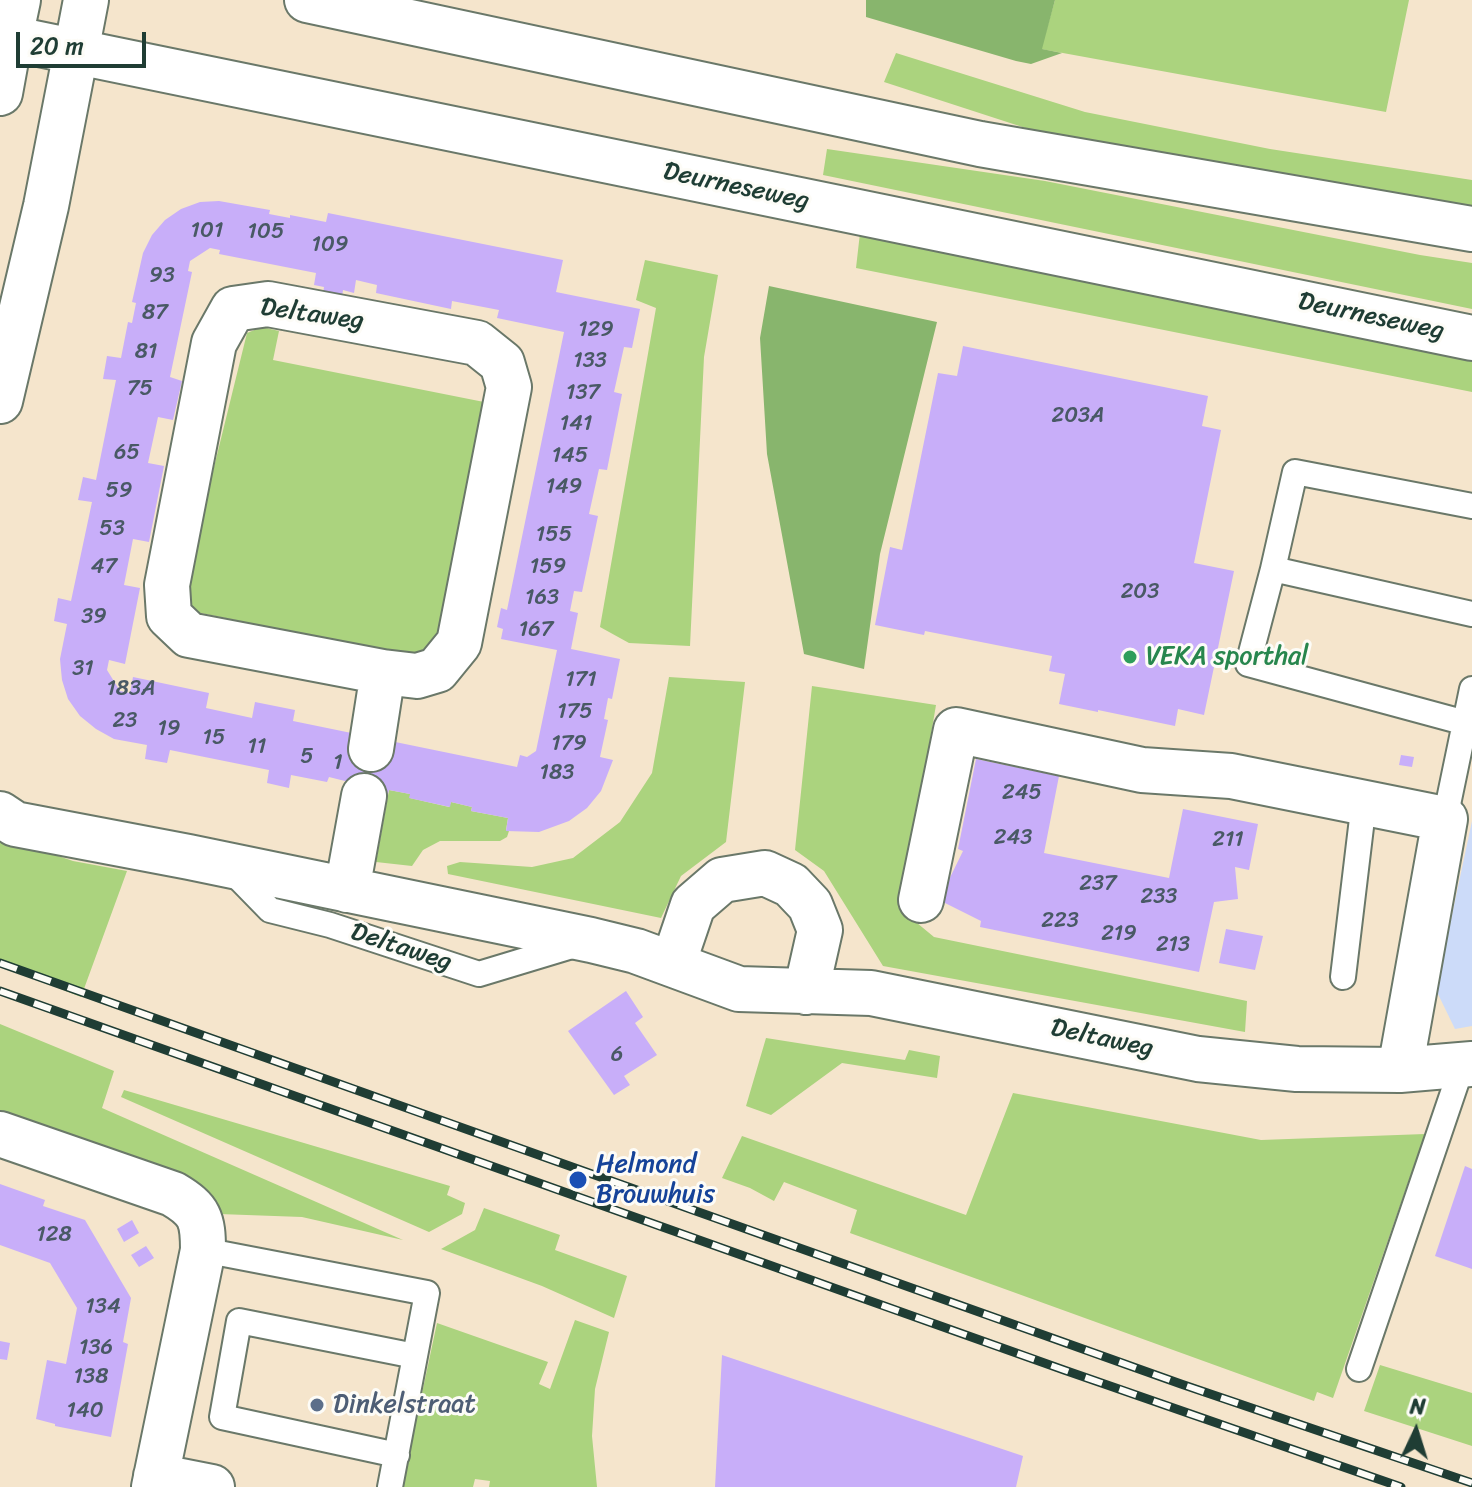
<!DOCTYPE html>
<style>
body{margin:0}
#map{position:relative;width:1472px;height:1487px;overflow:hidden;background:#f5e5cc;font-family:Sriracha,sans-serif}
canvas{display:block}
.north{position:absolute;left:1376px;top:1391px;width:80px;height:80px;-webkit-text-stroke:6px #fdfcf7;paint-order:stroke;rotate:4deg;font-size:22px;font-weight:700;line-height:32px;text-align:center;color:#1f3d34}
.north::after{content:'';display:block;margin:auto;width:28px;height:36px;background:#1f3d34;clip-path:polygon(50% 0,100% 100%,50% 72%,0 100%)}
.scale{position:absolute;left:16px;top:32px;width:130px;height:36px;box-sizing:border-box;border:4px solid #1f3d34;border-top:0;padding-left:10px;font-size:24px;line-height:28px;white-space:nowrap;color:#1f3d34;-webkit-text-stroke:6px #fdfcf7;paint-order:stroke}
</style>
<div id="map">
<canvas width="1472" height="1487"></canvas>
<div class="north">N</div>
<div class="scale">20 m</div>
</div>
<script>
const c = document.querySelector('canvas').getContext('2d');
c.lineJoin = 'round';
function fill(path, color) {
  c.fillStyle = color;
  c.fill(path, 'evenodd');
}
function stroke(path, color, width, dash) {
  c.strokeStyle = color;
  c.lineWidth = width;
  c.lineCap = dash ? 'butt' : 'round';
  c.setLineDash(dash || []);
  c.stroke(path);
}
function write(font, color, halo, rows, align = 'center') {
  c.font = font + ' Sriracha,sans-serif';
  c.lineWidth = 6;
  c.setLineDash([]);
  c.textBaseline = 'middle';
  c.strokeStyle = halo;
  c.fillStyle = color;
  for (const [text, x, y, turn = 0] of rows) {
    c.save();
    c.translate(x, y);
    c.rotate((+turn || 0) * Math.PI / 180);
    c.textAlign = isNaN(turn) ? turn : align;
    if (halo) c.strokeText(text, 0, 0);
    c.fillText(text, 0, 0);
    c.restore();
  }
}
fill(new Path2D(`
 M1472 821V1026L1455 1029 1436 990Z`), '#ccdbf9');
fill(new Path2D(`
 M1055 0H1409L1386 112 1041 49Z
 M896 53 1085 112 1270 149 1472 180V217L1084 147 884 82Z
 M827 149 1045 181 1420 255 1472 263V309L823 175Z
 M860 233 1472 359V392L856 268Z
 M645 260 718 275 704 357 690 646 629 643 600 627 656 308 636 300Z
 M262 327 279 331 273 360 489 403 444 641 429 653 410 656 191 611 183 593 247 333Z
 M669 677 745 682 726 842 681 876 661 918 448 874 447 866 460 862 532 867 573 858 620 822 652 773Z
 M812 686 936 705 904 893 911 918 934 937 1247 1001 1245 1032 883 966 824 871 795 850Z
 M389 790 410 794V798L449 807 451 802 472 807 471 811 508 818 506 830 509 831 507 837 500 841H440L423 850 412 866 376 862Z
 M0 829 20 843 73 861 127 871 81 997 0 965Z
 M0 1024 114 1071 102 1108 403 1240 302 1217 219 1214 0 1115Z
 M766 1038 905 1060 909 1050 940 1056 937 1078 842 1063 771 1115 746 1106Z
 M124 1090 450 1186 447 1195 465 1203 462 1214 429 1232 121 1097Z
 M1013 1093 1261 1140 1425 1134 1333 1398 1317 1392 1314 1401 850 1233 857 1210 784 1182 774 1201 750 1188 722 1178 742 1136 966 1215Z
 M484 1208 560 1235 555 1250 627 1276 614 1318 542 1286 441 1249 475 1230Z
 M575 1320 609 1332 595 1389 592 1436 597 1487H489L490 1481 475 1479 473 1487H402L437 1323 548 1362 539 1384 550 1389Z
 M1380 1365 1472 1393V1446L1364 1411Z`), '#abd37e');
fill(new Path2D(`
 M866 0H1055L1042 49 1062 53 1031 64 1016 61 866 17Z
 M769 286 937 322 880 554 864 669 804 654 767 454 760 338Z`), '#88b56d');
fill(new Path2D(`
 M219 201 270 210 269 214 290 218V215L326 222 328 213 563 260 556 292 640 309 632 348 624 347 614 392 622 394 607 470 599 469 589 514 598 516 582 592 574 591 570 611 578 613 571 649 620 659 612 699 608 698 604 719 608 720 600 757 613 760 601 791 587 808 569 821 539 832 506 831 508 818 471 811 472 807 451 802 450 807 409 798 410 794 389 790 388 794 348 786 349 782 329 777 327 782 291 775 289 788 267 783 269 770 170 750 167 763 145 759 147 745 114 739 96 729 80 716 68 699 62 680 61 670 60 659 67 624 54 621 58 598 71 601 92 502 78 500 83 477 96 480 116 380 103 379 107 356 121 358 128 322 132 323 136 303 132 302 143 253 152 235 165 220 181 209 200 202ZM210 248 220 250 219 254 316 273 314 285 324 287 323 293 342 297 343 290 354 293 356 280 377 285 376 293 451 309 452 301 499 310 497 318 564 332 507 610 501 608 497 627 503 629 501 639 557 650 536 751 527 757 520 755 517 767 293 721 295 710 255 702 252 718 206 708 209 693 133 677 130 693 120 691 107 670 109 660 125 664 140 588 124 585 133 539 149 542 164 466 148 463 158 417 173 420 182 381 170 377 192 272 188 271 190 261Z
 M963 346 1208 396 1202 426 1221 430 1194 563 1234 571 1204 715 1178 709 1175 726 1098 710V712L1059 704 1065 674 1049 671 1052 656 925 631 924 635 875 625 890 547 902 550 938 373 957 376Z
 M1401 755 1414 757 1412 767 1399 765Z
 M976 759 1059 776 1044 853 1169 878 1183 809 1258 824 1249 870 1235 867 1238 899 1214 902 1199 972 980 927 981 921 939 900 963 851 958 849Z
 M1226 929 1263 936 1255 970 1219 963Z
 M626 991 643 1017 635 1023 657 1055 624 1076 630 1085 614 1095 568 1031Z
 M1465 1166 1472 1169V1269L1435 1256Z
 M0 1184 45 1200 43 1206 85 1220 131 1298 123 1342 128 1344 111 1437 55 1426V1424L36 1419 47 1360 66 1364 77 1308 50 1263 0 1245Z
 M132 1220 139 1233 124 1242 117 1229Z
 M146 1246 154 1258 139 1267 131 1255Z
 M0 1341 10 1343 7 1360 0 1359Z
 M722 1355 1023 1456 1016 1487H715Z`), '#c8aef9');
const service = new Path2D(`
 M1273 569 1472 614
 M1466 723 1248 664 1273 569 1295 472 1472 506
 M1445 819 1472 689
 M231 870 270 910 330 925 479 974 575 945
 M1343 977 1364 802
 M203 1250 427 1293 390 1487
 M1359 1369 1462 1066
 M397 1455 222 1417 239 1321 415 1356`);
const minor = new Path2D(`
 M0 93 10 38
 M0 401 46 206 76 52
 M371 749 383 672 417 676 437 670 459 643 509 387 502 363 477 343 268 304 233 309 214 343 167 585 169 616 189 635 383 672
 M0 814 15 824 189 857 591 940 636 951 739 989 871 993 1198 1059 1297 1069 1400 1070 1472 1064
 M347 890 364 796
 M921 900 956 730 1142 770 1231 776 1445 819 1400 1070
 M673 964 693 905 722 880 765 873 791 885 810 905 820 930 806 992
 M0 1134 173 1194C200 1210 203 1219 203 1250L154 1487
 M156 1476 212 1487`);
const tertiary = new Path2D(`
 M10 38 18 0
 M76 52 86 0`);
const primary = new Path2D(`
 M307 0 980 144 1472 229
 M0 36 1472 338`);
stroke(service, '#6a7869', 28);
stroke(minor, '#6a7869', 48);
stroke(tertiary, '#6a7869', 48);
stroke(primary, '#6a7869', 48);
stroke(service, '#fff', 24);
stroke(minor, '#fff', 44);
stroke(tertiary, '#fff', 44);
stroke(primary, '#fff', 44);
const rail = new Path2D(`
 M0 963 1181 1384 1472 1483
 M0 991 1064 1370 1401 1487`);
stroke(rail, '#1f3d34', 9);
stroke(rail, '#fdfcf7', 6, [18]);
for (const [x, y, r, color] of [
 [1130,657,8,"#2e9e5b"],
 [578,1180,10,"#1a4fb4"],
 [317,1405,8,"#5c6f8a"]
]) {
  const dot = new Path2D();
  dot.arc(x, y, r, 0, 2 * Math.PI);
  c.fillStyle = color;
  c.fill(dot);
  stroke(dot, '#fdfcf7', 3);
}
write('22px', '#495965', null, [
 ["101",207,231],
 ["105",266,232],
 ["109",330,245],
 ["93",162,276],
 ["87",155,313],
 ["129",596,330],
 ["81",146,352],
 ["133",590,361],
 ["75",140,389],
 ["137",583,393],
 ["203A",1078,416],
 ["141",576,424],
 ["65",127,453],
 ["145",570,456],
 ["149",564,487],
 ["59",119,491],
 ["53",112,529],
 ["155",554,535],
 ["47",104,567],
 ["159",548,567],
 ["203",1140,592],
 ["163",542,598],
 ["39",94,617],
 ["167",536,630],
 ["31",83,669],
 ["171",581,680],
 ["183A",131,689],
 ["175",575,712],
 ["23",125,721],
 ["19",169,729],
 ["15",214,738],
 ["179",569,744],
 ["11",257,747],
 ["5",307,757],
 ["1",338,763],
 ["183",557,773],
 ["245",1022,793],
 ["243",1013,838],
 ["211",1228,840],
 ["237",1098,884],
 ["233",1159,897],
 ["223",1060,921],
 ["219",1119,934],
 ["213",1173,945],
 ["6",617,1055],
 ["128",54,1235],
 ["134",103,1307],
 ["136",96,1348],
 ["138",91,1377],
 ["140",85,1411]
]);
write('26px', '#1f3d34', '#fdfcf7', [
 ["Deurneseweg",736,187,12],
 ["Deltaweg",312,315,8],
 ["Deurneseweg",1371,317,12],
 ["Deltaweg",401,948,18],
 ["Deltaweg",1102,1039,12]
]);
write('26px', '#27864d', '#fdfcf7', [
 ["VEKA sporthal",1146,657]
], 'left');
write('26px', '#164399', '#fdfcf7', [
 ["Helmond",596,1165],
 ["Brouwhuis",596,1195]
], 'left');
write('26px', '#4e5e75', '#fdfcf7', [
 ["Dinkelstraat",333,1405]
], 'left');
</script>
